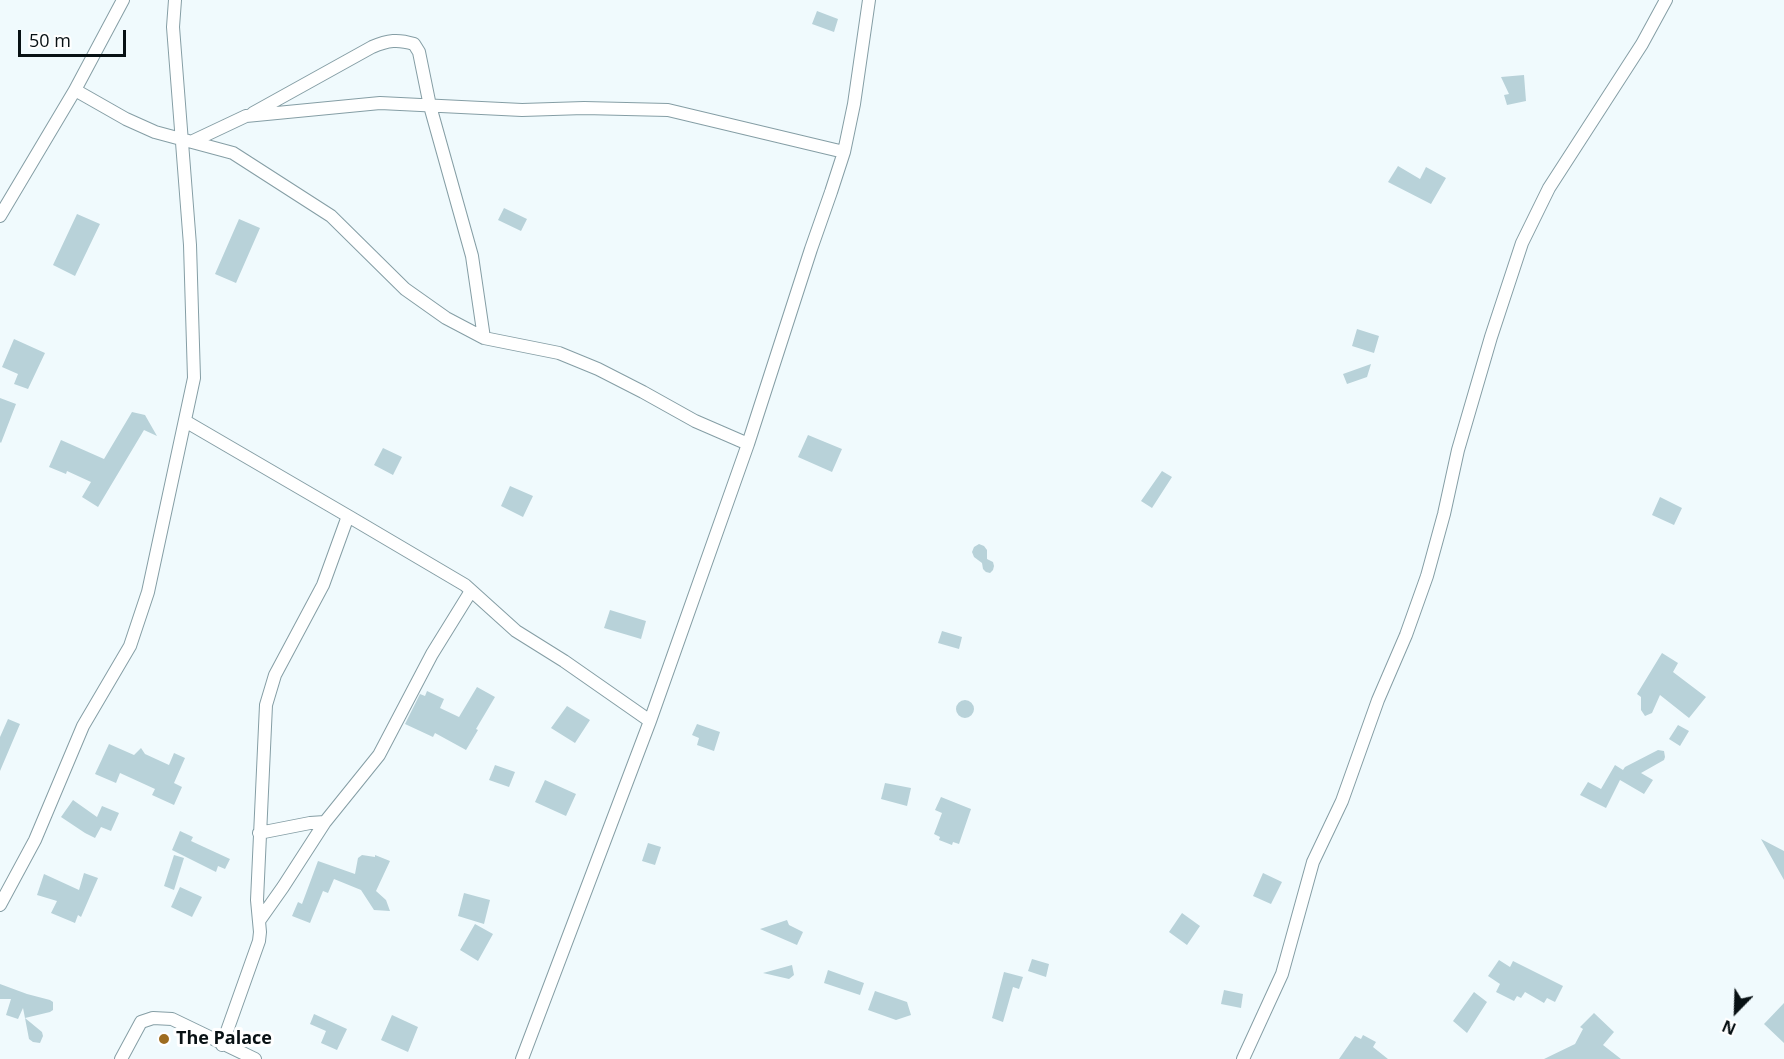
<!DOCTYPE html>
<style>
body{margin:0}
#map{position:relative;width:1784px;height:1059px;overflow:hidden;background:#f0fafd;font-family:"Open Sans",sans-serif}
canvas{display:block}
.north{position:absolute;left:1706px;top:981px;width:60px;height:60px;-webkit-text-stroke:4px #fff;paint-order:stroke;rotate:203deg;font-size:16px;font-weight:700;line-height:24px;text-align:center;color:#081114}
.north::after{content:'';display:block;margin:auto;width:21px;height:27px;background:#081114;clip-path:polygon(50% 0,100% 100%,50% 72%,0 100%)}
.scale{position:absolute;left:18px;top:30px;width:108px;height:27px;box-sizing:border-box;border:3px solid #081114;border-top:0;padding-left:8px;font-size:18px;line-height:21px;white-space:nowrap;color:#081114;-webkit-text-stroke:4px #fff;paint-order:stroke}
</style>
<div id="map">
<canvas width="1784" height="1059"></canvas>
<div class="north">N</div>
<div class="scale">50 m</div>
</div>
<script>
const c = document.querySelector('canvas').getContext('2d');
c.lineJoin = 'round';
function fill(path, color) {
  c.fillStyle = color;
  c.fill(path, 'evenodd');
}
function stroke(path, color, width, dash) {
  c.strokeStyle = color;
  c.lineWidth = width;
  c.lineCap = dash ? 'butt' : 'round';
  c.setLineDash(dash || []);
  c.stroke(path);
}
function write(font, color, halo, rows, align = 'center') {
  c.font = font + ' "Open Sans",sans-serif';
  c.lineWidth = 6;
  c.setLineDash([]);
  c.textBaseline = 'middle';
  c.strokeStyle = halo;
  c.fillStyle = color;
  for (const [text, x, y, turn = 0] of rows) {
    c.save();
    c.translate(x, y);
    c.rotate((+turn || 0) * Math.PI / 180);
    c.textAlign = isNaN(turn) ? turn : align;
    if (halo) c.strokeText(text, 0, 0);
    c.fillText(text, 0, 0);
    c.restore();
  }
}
fill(new Path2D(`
 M817 11 838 19 834 32 812 24Z
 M1524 75 1526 101 1507 105 1504 95 1509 94 1501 77Z
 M1398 166 1420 179 1426 167 1446 178 1431 204 1388 182Z
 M504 208 527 219 521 231 498 220Z
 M77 214 100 224 75 276 53 265Z
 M239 219 260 228 236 283 215 274Z
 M1357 329 1379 336 1374 353 1352 346Z
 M14 339 45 353 28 389 14 384 18 374 2 367Z
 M1371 364 1367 377 1347 384 1343 374Z
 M0 398 16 404 1 443 0 442Z
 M132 412 145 415 157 436 144 430 98 507 82 497 91 482 67 471 66 474 49 467 61 440 104 459Z
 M808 435 842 449 832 472 798 457Z
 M383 448 402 457 393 475 374 465Z
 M1162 471 1172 477 1152 508 1141 501Z
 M510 486 533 496 523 517 501 506Z
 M1660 497 1682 508 1674 525 1652 515Z
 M979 544 984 546 987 550V559L993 562 994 566 993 570 990 573 986 572 983 569 982 563 974 557 972 552 974 547Z
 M610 610 646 621 641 639 604 628Z
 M942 631 962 637 959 649 938 643Z
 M1662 653 1678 663 1673 672 1706 697 1689 718 1660 695 1652 713 1645 716 1641 710V697L1637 694Z
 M477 687 495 697 476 729 478 730 466 750 435 733 433 737 405 724 420 694 425 696 427 691 444 699 440 708 459 717Z
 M956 709a9 9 0 1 1 18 0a9 9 0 1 1-18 0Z
 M567 706 590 720 575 743 551 728Z
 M8 719 20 724 0 771V737Z
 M697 724 720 732 714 751 697 745 699 738 692 735Z
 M1678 725 1689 731 1680 746 1669 739Z
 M109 744 134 755 141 748 145 754 169 765 174 753 185 758 174 783 182 787 174 805 152 795 155 789 120 773 116 783 95 774Z
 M1658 750 1664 751 1665 757 1664 760 1641 773 1653 780 1644 794 1620 780 1606 808 1580 795 1588 782 1601 789 1615 765 1623 770 1625 767Z
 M495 765 515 772 509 787 489 780Z
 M545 780 576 794 566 816 535 802Z
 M885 783 911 788 907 806 881 799Z
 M941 797 971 809 959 844 953 842 952 845 939 840 940 837 934 834 942 813 935 810Z
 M73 800 97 817 102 806 119 813 111 831 101 827 95 838 85 833 61 817Z
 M180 831 193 837 191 841 230 859 225 869 218 866 216 872 172 850Z
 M1761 839 1784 851V880Z
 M648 843 661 847 655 865 642 861Z
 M174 855 184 858 174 890 164 886Z
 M362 855 375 857V855L390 861 376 891 386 900 390 911 374 910 361 890 334 879 328 893 323 891 310 923 292 916 298 902 302 904 318 861 355 874 358 858Z
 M84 873 98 878 81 917 78 915 75 923 51 913 57 901 37 895 44 874 79 890Z
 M1263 873 1282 882 1271 904 1253 896Z
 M180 887 202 897 192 917 171 907Z
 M464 893 490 900 484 924 458 916Z
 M1182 913 1200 926 1187 945 1169 932Z
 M787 920 789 925 803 932 797 945 760 929Z
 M475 924 493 934 478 961 460 950Z
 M1032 959 1049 964 1046 977 1028 971Z
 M1499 960 1510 967 1513 961 1563 986 1555 1002 1547 998 1544 1003 1525 992 1521 998 1517 996 1514 1001 1496 992 1500 984 1488 976Z
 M792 965 794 975 789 979 763 973Z
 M828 970 864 983 860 995 824 983Z
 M1004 972 1023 977 1019 989 1013 987 1003 1022 992 1018Z
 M0 984 27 994 50 1000 53 1002V1010L50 1012 25 1018 23 1008 18 1019 6 1015 11 999H0Z
 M1224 990 1243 994 1241 1008 1221 1004Z
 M875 991 907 1002 911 1015 896 1020 868 1010Z
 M1474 992 1487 1002 1467 1033 1453 1021Z
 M1784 1003V1043L1764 1024Z
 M1594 1013 1614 1032 1603 1045 1621 1059H1544L1575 1044 1583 1029 1580 1027Z
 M314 1014 347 1029 337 1050 321 1043 326 1031 310 1024Z
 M392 1015 418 1027 408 1052 381 1040Z
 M25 1018 42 1032 43 1036 40 1043 33 1042 29 1039Z
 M1363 1035 1376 1042 1373 1047 1388 1059H1339L1355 1036 1361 1039Z`), '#b8d2d9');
const street = new Path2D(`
 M75 90 126 119 155 132 233 153 331 216 405 289 446 318 484 338 559 353 598 369 643 392 695 421 748 444
 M253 113 372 47C388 40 398 39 414 44L419 52 430 106 472 256 484 338
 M193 141 246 116 380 103 522 110 584 108 668 110 844 152
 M0 216 75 90 123 0
 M185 421 348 516 323 585 275 675 266 705 257 900 260 932 259 941 222 1045
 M348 516 465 585 516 631 564 661 650 721
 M259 833 310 823 325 822 379 755 432 654 471 591
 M0 905 35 840 83 726 130 646 148 592 194 378 190 245 173 27 175 0
 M259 921 283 887 325 822
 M121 1059 141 1022 153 1018 172 1019 255 1059
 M522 1059 650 721 748 444 811 249 831 192 844 152 854 104 869 0
 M1243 1059 1282 974 1313 862 1342 801 1378 700 1406 635 1427 576 1444 514 1458 450 1491 337 1522 243 1549 188 1642 44 1666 0`);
stroke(street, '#859ea5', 14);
stroke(street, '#fff', 12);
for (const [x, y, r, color] of [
 [164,1039,6,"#9d6c20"]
]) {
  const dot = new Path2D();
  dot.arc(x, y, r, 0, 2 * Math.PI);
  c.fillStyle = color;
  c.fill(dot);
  stroke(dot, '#fff', 2);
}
write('bold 18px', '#081114', '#fff', [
 ["The Palace",176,1039]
], 'left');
</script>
